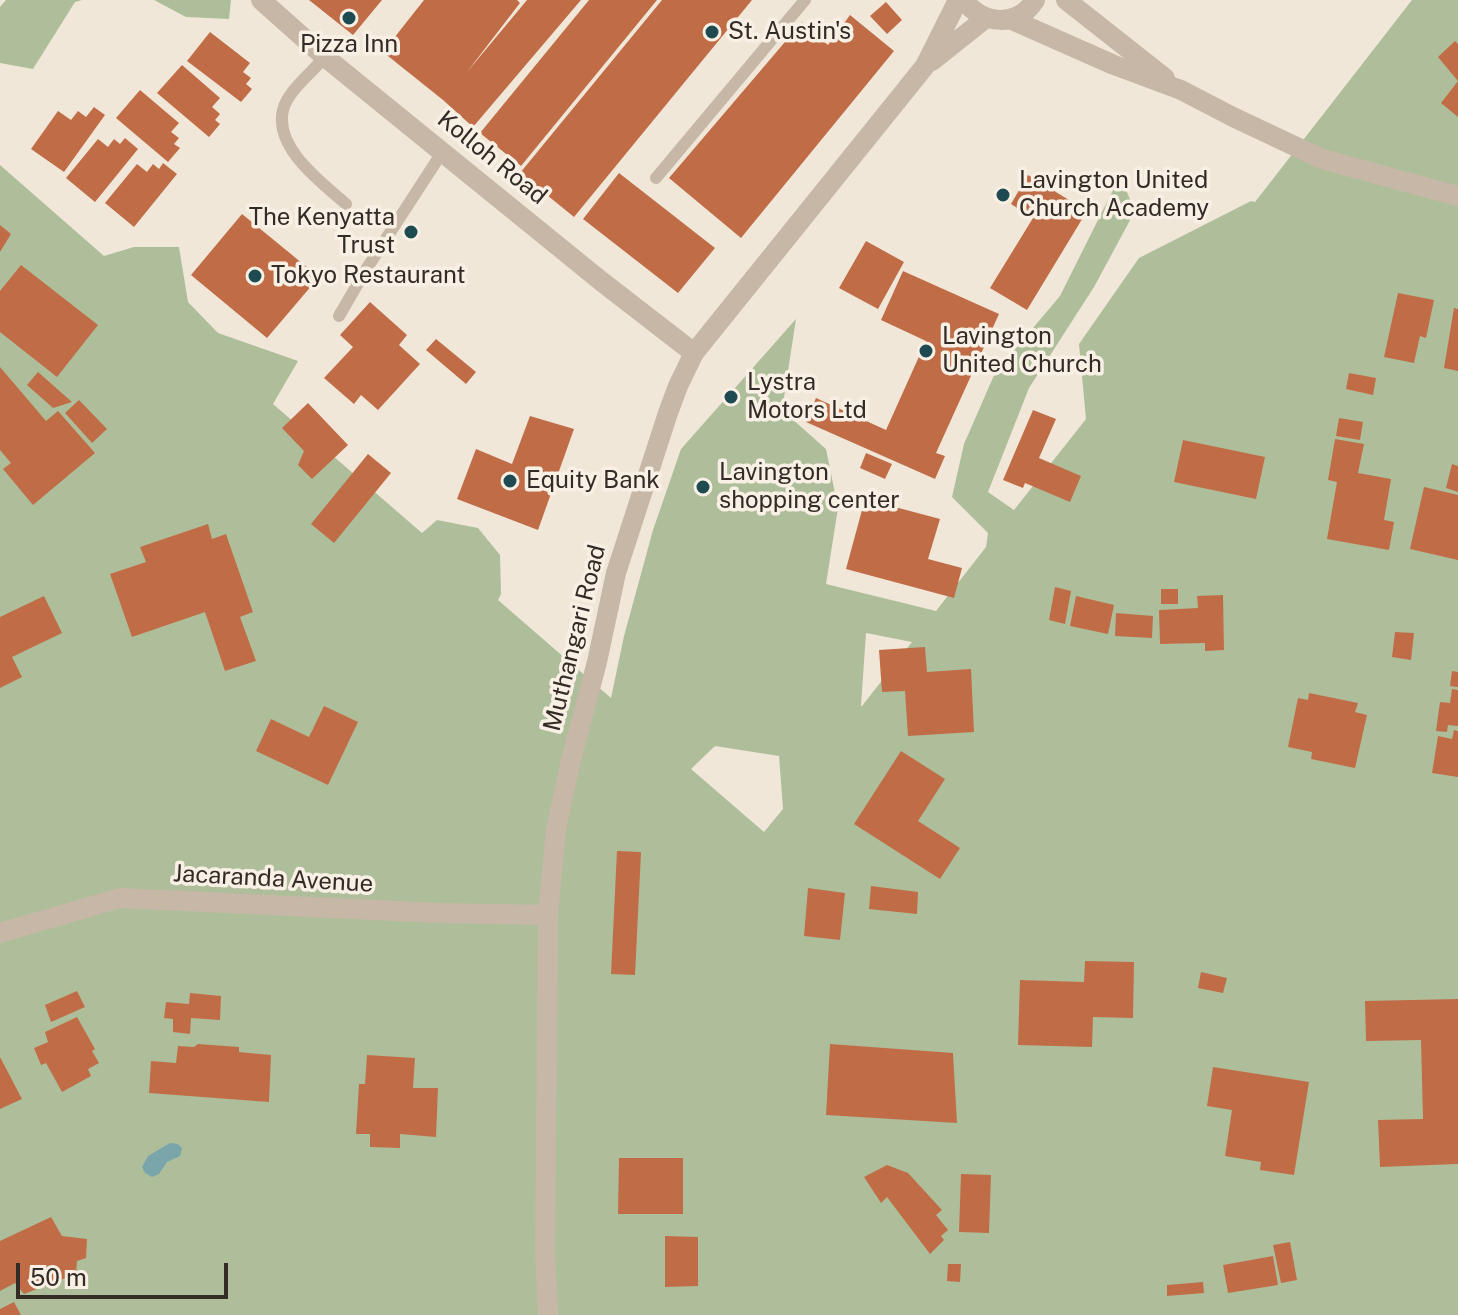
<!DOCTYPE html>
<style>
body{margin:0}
#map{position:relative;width:1458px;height:1315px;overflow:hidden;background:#f0e7d9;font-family:"Public Sans",sans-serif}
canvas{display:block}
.scale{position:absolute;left:16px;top:1263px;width:212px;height:36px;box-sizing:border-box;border:4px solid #332b26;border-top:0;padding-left:10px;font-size:24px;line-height:28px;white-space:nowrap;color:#332b26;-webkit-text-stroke:6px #f8f0e5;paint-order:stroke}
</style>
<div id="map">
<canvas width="1458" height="1315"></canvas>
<div class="scale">50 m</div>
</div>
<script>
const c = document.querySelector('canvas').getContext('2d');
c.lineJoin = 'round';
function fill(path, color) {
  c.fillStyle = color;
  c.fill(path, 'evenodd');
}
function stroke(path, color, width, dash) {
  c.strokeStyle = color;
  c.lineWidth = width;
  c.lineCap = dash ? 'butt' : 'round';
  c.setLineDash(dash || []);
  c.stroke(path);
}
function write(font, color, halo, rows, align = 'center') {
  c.font = font + ' "Public Sans",sans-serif';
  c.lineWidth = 7;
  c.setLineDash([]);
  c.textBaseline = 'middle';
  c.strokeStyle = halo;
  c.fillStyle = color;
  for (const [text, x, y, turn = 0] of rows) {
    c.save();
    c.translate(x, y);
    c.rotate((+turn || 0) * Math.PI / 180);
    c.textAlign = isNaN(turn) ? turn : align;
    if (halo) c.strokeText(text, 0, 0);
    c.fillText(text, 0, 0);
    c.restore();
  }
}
fill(new Path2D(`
 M6 0H82L75 2 33 69 0 63V7Z
 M154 0H231L229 19 186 17Z
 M1412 0H1458V1315H0V165L104 256 134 247H179L188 302 218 333 298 361 273 404 422 533 437 520 478 528 500 555 501 594 498 600 611 698 624 636 653 530 681 449 796 319 782 410 826 449 838 508 826 584 936 611 986 547 988 533 952 497 964 444 995 373 1060 296 1120 176 1135 211 1094 287 1029 388 988 492 1014 510 1086 419 1079 344 1139 258 1251 201 1255 202ZM866 633 912 642 862 706H861ZM715 746 779 756 783 809 764 832 691 769Z`), '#afbe9a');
fill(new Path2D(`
 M170 1143 178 1144 182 1148 180 1156 167 1162 159 1174 152 1177 145 1173 142 1167 148 1156Z`), '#79a5ab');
fill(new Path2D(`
 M309 0H382L353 35Z
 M424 0H517L520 3 467 72 527 0H581L473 127 443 100 383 52Z
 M589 0H657L521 166 480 133Z
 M662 0H752L574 217 520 173Z
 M886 2 902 20 887 34 870 16Z
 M850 15 894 51 741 238 669 178 802 22 828 45Z
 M210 32 250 63 243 72 251 78 246 84 252 89 241 102 187 61Z
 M1455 41 1458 44V117L1441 103 1458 81 1438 57Z
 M182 65 220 98 212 107 220 114 215 120 220 124 209 137 157 93Z
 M140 90 179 123 171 132 179 138 174 144 180 148 168 162 116 118Z
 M94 107 105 115 64 172 31 149 58 111 71 120 78 111 86 117Z
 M125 138 138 149 95 202 66 178 98 139 108 147 114 139 120 144Z
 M163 163 177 174 134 227 105 203 137 164 147 172 153 164 159 169Z
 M619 173 715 248 678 293 583 219Z
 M1028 175 1087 211 1027 310 990 288 1033 218 1011 204Z
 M242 214 319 277 267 338 191 275Z
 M0 225 11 234 0 252Z
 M866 241 904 262 878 309 839 288Z
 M21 265 98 325 57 377 0 332V291Z
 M903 271 999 314 936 453 945 456 935 479 806 422 816 398 886 430 926 341 881 320Z
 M1398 293 1434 300 1426 338 1420 336 1414 363 1384 357Z
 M370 302 407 335 399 345 420 364 378 410 361 395 354 404 324 378 353 347 340 335Z
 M1454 308 1458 309V371L1444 368Z
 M436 339 476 372 466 384 426 350Z
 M0 367 46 421 58 411 95 453 33 505 3 469 11 463 0 450Z
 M38 372 72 402 53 408 27 385Z
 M1349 373 1376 378 1373 395 1346 389Z
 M79 400 107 429 92 443 65 413Z
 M308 403 348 445 312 479 298 465 304 451 282 428Z
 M1033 410 1056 419 1039 458 1081 476 1070 502 1025 483 1023 488 1003 480Z
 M530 416 574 429 538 530 457 499 476 449 512 464Z
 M1339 418 1363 422 1360 440 1336 436Z
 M1335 439 1364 444 1358 473 1391 479 1384 520 1394 522 1389 550 1327 539 1337 482 1328 480Z
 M1183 440 1265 457 1256 499 1174 482Z
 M866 453 892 464 885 479 860 468Z
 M368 454 391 473 334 543 311 524Z
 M1452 464 1458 466V492L1446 488Z
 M1424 487 1458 495V560L1410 549Z
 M865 499 940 519 928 559 962 568 954 598 846 569Z
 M208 524 212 539 226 534 253 612 240 617 256 661 225 671 205 612 132 637 110 574 146 562 140 547Z
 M1055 587 1071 591 1065 624 1049 620Z
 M1161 589H1178V604H1161Z
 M1223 595 1224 650 1205 651V643L1160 644 1159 610 1198 608 1197 596Z
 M44 596 62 633 12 657 22 677 0 688V617Z
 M1076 596 1114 605 1108 634 1070 626Z
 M1116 613 1153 616 1152 638 1115 636Z
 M1395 632 1414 633 1411 660 1392 657Z
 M925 647 927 672 971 669 974 732 908 736 905 691 882 692 879 650Z
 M1452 671 1458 672V687L1450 686Z
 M1452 689 1458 690V726L1448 725 1447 732 1436 731 1440 702 1450 703Z
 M1309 693 1358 703 1355 712 1367 715 1355 768 1311 759 1312 752 1288 747 1298 698 1308 700Z
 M324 706 358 722 328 785 256 751 271 719 309 737Z
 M1454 730 1458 731V777L1432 773 1438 736 1452 739Z
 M901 751 945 779 918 821 960 848 940 879 854 824Z
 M617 851 641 852 635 975 611 974Z
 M871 886 918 892 917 914 869 909Z
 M808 888 845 893 840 940 804 936Z
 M1085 961 1134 962 1133 1018 1093 1017 1092 1047 1018 1045 1020 980 1084 982Z
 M1201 972 1227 978 1223 993 1198 988Z
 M77 991 85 1007 51 1022 45 1005Z
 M190 993 221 996 220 1020 191 1018 190 1034 173 1032V1019L164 1018 166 1002 189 1004Z
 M1458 999V1164L1380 1167 1378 1120 1423 1119 1421 1040 1366 1041 1365 1001Z
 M77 1017 95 1049 92 1051 99 1063 88 1069 91 1076 62 1092 46 1063 41 1065 34 1048 48 1042 45 1032Z
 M198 1044 239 1047V1052L271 1055 269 1102 149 1093 151 1061 176 1063 178 1046 194 1047Z
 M830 1044 953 1053 957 1123 826 1115Z
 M367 1055 415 1058 413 1088H438L436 1137 400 1134V1148L370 1147V1134H356L359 1084H365Z
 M0 1057 22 1099 0 1109Z
 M1213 1067 1309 1082 1294 1175 1260 1170 1261 1162 1225 1156 1232 1110 1207 1106Z
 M619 1158H683V1214H618Z
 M887 1165 908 1173 942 1210 936 1215 948 1230 941 1236 944 1240 930 1254 887 1197 881 1203 864 1177Z
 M961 1174 991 1175 989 1233 959 1232Z
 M51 1217 62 1236 87 1239 86 1258 77 1261 76 1274 24 1294 15 1283 0 1291V1241Z
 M665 1236 698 1237V1286L665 1287Z
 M1290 1242 1297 1280 1281 1283 1273 1245Z
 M1273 1256 1278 1285 1228 1293 1223 1265Z
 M948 1264H961L960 1282 947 1281Z
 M1203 1282 1204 1293 1167 1296V1285Z
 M14 1302 21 1315H0V1309Z`), '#c06d47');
stroke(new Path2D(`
 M325 57C313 71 287 92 283 110 274 148 321 182 346 204
 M656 178 805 0
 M339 316 367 268 443 151`), '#c7b7a6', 12);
stroke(new Path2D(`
 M261 0 325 57 601 281 694 353
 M1066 0 1165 78
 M1010 19 1114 65 1181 90 1233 117 1322 159 1458 196
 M0 933 120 898 439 913 548 915`), '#c7b7a6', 20);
stroke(new Path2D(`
 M964 0C981 25 1018 28 1035 0
 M932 61 986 18
 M548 1315 545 1252 548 915 556 829 571 760 597 662 616 573 668 413 678 386 694 353 925 66 958 0`), '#c7b7a6', 20);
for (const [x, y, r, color] of [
 [349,18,8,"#1e4b52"],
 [712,32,8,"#1e4b52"],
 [1003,195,8,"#1e4b52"],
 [411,232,8,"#1e4b52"],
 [255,276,8,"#1e4b52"],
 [926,351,8,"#1e4b52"],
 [731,397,8,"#1e4b52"],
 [510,481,8,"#1e4b52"],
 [703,487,8,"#1e4b52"]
]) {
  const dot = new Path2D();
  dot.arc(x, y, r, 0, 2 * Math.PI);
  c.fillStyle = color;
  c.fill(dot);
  stroke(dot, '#f8f0e5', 3);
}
write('24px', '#332b26', '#f8f0e5', [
 ["St. Austin's",728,32],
 ["Pizza Inn",349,45,"center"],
 ["Lavington United",1019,181],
 ["Church Academy",1019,209],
 ["The Kenyatta",395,218,"right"],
 ["Trust",395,246,"right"],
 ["Tokyo Restaurant",271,276],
 ["Lavington",942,337],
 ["United Church",942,365],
 ["Lystra",747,383],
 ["Motors Ltd",747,411],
 ["Lavington",719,473],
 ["shopping center",719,501],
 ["Equity Bank",526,481]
], 'left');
write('24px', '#332b26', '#f8f0e5', [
 ["Kolloh Road",492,158,39],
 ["Muthangari Road",575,638,-76],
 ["Jacaranda Avenue",273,879,3]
]);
</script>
